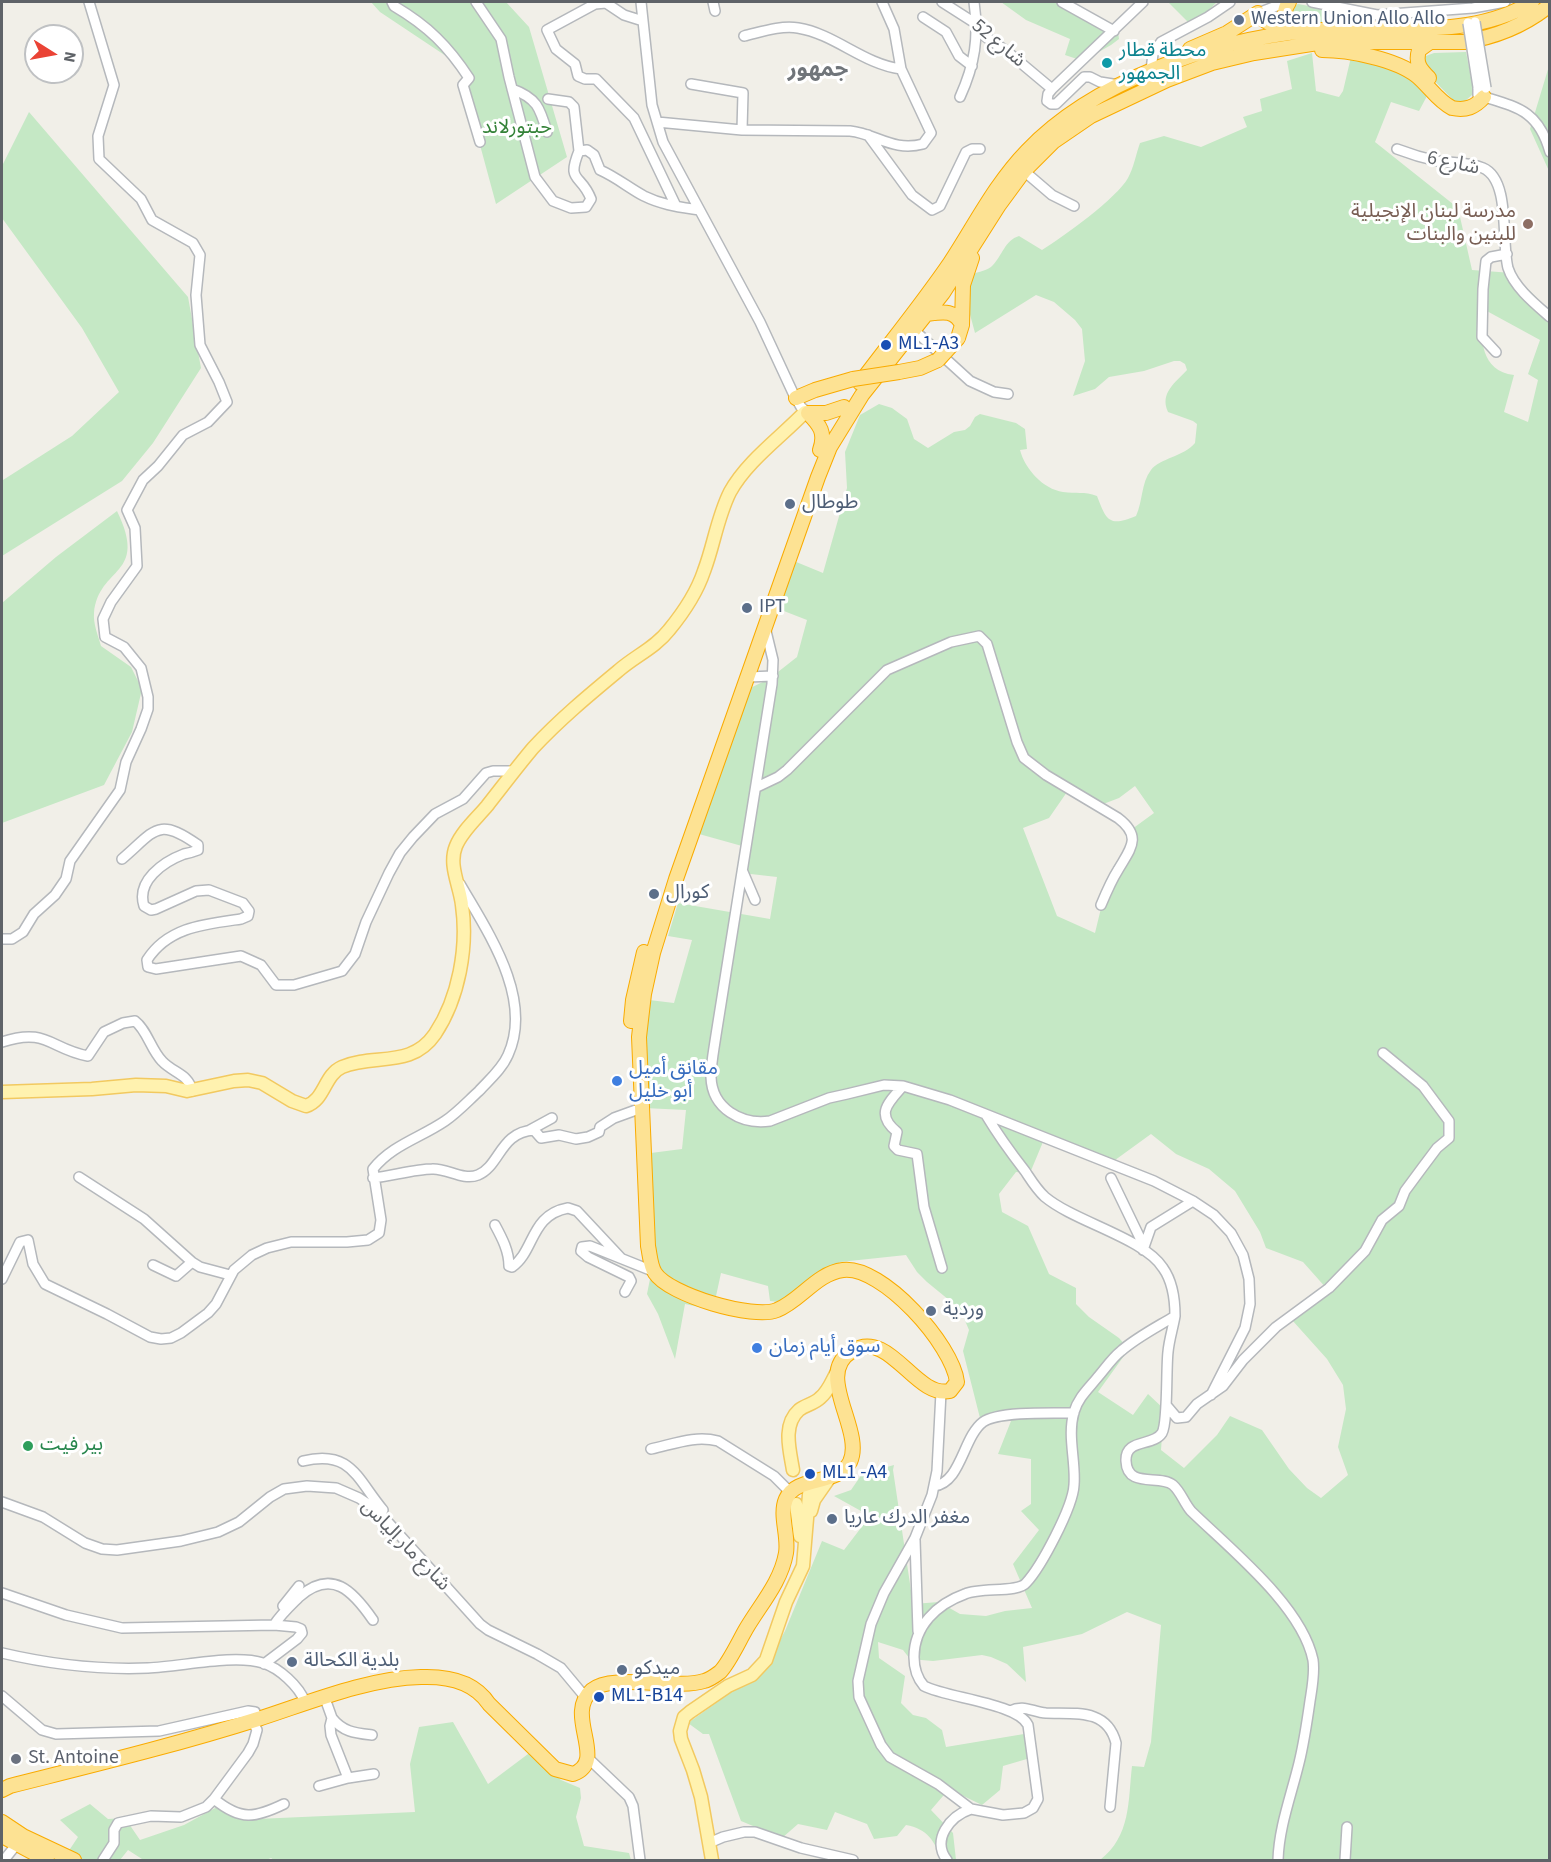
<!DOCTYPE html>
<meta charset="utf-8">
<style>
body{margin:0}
#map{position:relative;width:1551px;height:1862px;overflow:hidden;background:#f1efe8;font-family:"Source Sans 3",sans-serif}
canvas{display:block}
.frame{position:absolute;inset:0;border:3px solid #5f6368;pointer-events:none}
.north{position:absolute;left:24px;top:24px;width:60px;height:60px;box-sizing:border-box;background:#fff;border:2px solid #bfc1c3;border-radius:50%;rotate:101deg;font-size:16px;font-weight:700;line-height:24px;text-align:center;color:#5f6368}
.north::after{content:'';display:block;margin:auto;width:21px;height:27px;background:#ea4335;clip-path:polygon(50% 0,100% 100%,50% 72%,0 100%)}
</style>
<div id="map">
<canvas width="1551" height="1862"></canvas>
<div class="frame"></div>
<div class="north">N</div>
</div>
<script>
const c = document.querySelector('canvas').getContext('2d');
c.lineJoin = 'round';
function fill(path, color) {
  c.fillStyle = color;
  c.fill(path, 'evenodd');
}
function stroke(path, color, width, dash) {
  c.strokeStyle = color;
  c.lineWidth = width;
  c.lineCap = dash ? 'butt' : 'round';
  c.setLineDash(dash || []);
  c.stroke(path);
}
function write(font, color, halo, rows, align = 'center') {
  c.font = font + ' "Source Sans 3","Noto Sans Arabic",sans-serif';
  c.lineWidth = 6;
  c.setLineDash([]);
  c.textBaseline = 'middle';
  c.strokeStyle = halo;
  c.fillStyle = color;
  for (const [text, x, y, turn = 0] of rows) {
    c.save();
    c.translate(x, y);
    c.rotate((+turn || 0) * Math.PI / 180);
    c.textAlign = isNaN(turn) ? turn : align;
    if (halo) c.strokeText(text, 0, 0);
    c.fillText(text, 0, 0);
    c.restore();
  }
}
fill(new Path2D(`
 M371 2H506L529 27 567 157 496 204 458 64 380 12Z
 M1001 2H1066L1118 32 1119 39 1111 45 1083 61 1065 55 1070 39 1026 20Z
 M1168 2H1217L1192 26Z
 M1298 4 1320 8 1350 16 1385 20 1304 23 1294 21 1289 9Z
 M1466 52 1473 87 1472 95 1465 101H1454L1421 67 1423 57 1434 53Z
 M1312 53 1316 91 1339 97 1343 91 1351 57C1380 65 1408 70 1427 96L1419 111 1391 102 1375 142 1458 208 1472 270 1512 273 1549 310V1860H1100C1131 1836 1128 1801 1132 1766L1144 1767 1151 1742 1161 1625 1127 1612 1082 1634 1023 1647 1026 1682 1007 1664 991 1657 982 1655 933 1661 910 1659 903 1650 878 1642 879 1658 905 1676 901 1703 913 1715 926 1718 942 1730 946 1747 1030 1733 1037 1756 1003 1766 1000 1790 982 1805 949 1789 931 1810 953 1833 956 1860H940C936 1841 927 1829 906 1825L897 1836 874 1839 867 1824 835 1812 827 1830 798 1824 782 1838 741 1821 709 1734H703L688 1723 748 1680 775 1649 785 1631 822 1541 844 1550 870 1516 834 1496 851 1490 862 1474 894 1465 893 1470 913 1604 939 1602 960 1614 986 1616 1005 1611 1032 1608 1013 1564 1039 1530 1021 1511 1031 1504V1459L998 1454 1011 1421 980 1418 963 1351 969 1330 960 1309 927 1282 917 1272 906 1255 840 1262 786 1303 770 1301 768 1286 721 1273 713 1310 685 1304 675 1359 658 1314 647 1294 650 1279 643 1154 682 1149 686 1110 644 1108 641 999 674 1003 692 940 668 936 678 903 770 919 777 877 742 873V846L699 834 742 692 769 679 797 657 807 620 771 606 789 559 823 573 847 488 845 452 860 415 879 404 892 408 907 419 914 439 928 448 954 432 965 430 970 426 975 417 980 414 1016 423 1025 429 1027 449 1020 450C1025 469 1043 489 1063 492 1076 494 1084 491 1097 496 1106 519 1108 528 1136 516 1143 501 1141 483 1151 470 1160 458 1183 457 1195 443L1197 424 1193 421 1168 412C1159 393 1176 382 1187 370L1185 364 1180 361H1174L1144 371 1109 377 1095 389 1073 396 1085 361 1082 329 1075 320 1054 302 1036 295 975 333 968 307 971 275C979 271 988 271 993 265 1002 256 1005 240 1019 236L1042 250C1063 237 1117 198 1128 178 1134 167 1136 154 1140 143L1164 136 1201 147 1247 127 1243 117 1262 111 1260 99 1292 89 1287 61ZM1485 310 1540 340 1528 374 1538 380 1528 422 1504 412 1514 375C1480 371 1482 339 1479 312ZM1135 786 1154 813 1128 832 1126 851 1102 904 1095 933 1057 916 1023 828 1049 818 1067 792 1073 797 1098 806 1119 798ZM1151 1134 1176 1154 1209 1169 1235 1191 1260 1232 1266 1248 1303 1262 1327 1289 1292 1320 1327 1359 1343 1385 1346 1409 1338 1447 1348 1475 1321 1498 1307 1488 1289 1469 1262 1430 1230 1416 1217 1435 1184 1468 1161 1450 1164 1409 1148 1394 1133 1415 1098 1392 1126 1353 1127 1347 1119 1338 1089 1317 1076 1304V1288L1049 1274 1028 1226 1002 1212 999 1194 1016 1172 1030 1173 1045 1137 1111 1163Z
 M1549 66V171L1530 129Z
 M29 112 188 297 201 368 153 443 122 481 2 556V486L3 480 72 436 119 392 82 328 2 218V166Z
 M117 511C149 577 99 565 94 613 93 623 98 636 101 646L131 667 142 689 132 732 104 785 2 823V603L56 557Z
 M453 1722 488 1784 532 1751 561 1780 580 1788 581 1798 576 1817 584 1846 629 1853 631 1860H274L271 1858 266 1860H148L142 1859 128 1850 120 1860H70L64 1858 78 1837 60 1820 90 1804 108 1819 125 1818 140 1840 184 1825 217 1807 257 1819 415 1812 410 1764 419 1727Z`), '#c5e8c5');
const minor = new Path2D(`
 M392 2 394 6C428 26 448 46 469 78L463 85 480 142
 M476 2 501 39 509 77 535 177 553 201 571 208 586 207 591 199C581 173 566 183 579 151L587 150 594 155 600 170C616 177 629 188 644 196 662 205 680 207 699 210
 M641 2 652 105 663 142 760 322 793 393 801 407 808 413
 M713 2 715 11
 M942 2 978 25 986 37 1009 53 1052 89
 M1062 2 1114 31
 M1312 2 1377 15 1473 8 1505 2
 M1258 13 1287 2
 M923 17 946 32 959 56 972 66
 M643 21 624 15 606 3 595 4 547 30 556 49 575 64 578 76 585 79H596L634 118 676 206
 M744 36C761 32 781 25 798 28 835 34 863 64 901 69
 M1151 70 1153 54 1161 42 1208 17 1230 2
 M691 84 743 93 742 130
 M1119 85 1100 82 1090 77H1084L1056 104H1051L1047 101 1048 94 1052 89 1143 2
 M1478 87V95C1516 107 1538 109 1550 152
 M512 89C537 98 540 108 547 132
 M960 97C975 64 979 37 974 2
 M548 99 569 102 574 107 579 151
 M657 122 742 130 850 131C877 134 893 152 923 144L931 133 901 69 894 29 882 2
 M868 135 912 195 932 210 940 206 966 152 972 149H980
 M1397 149C1410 154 1423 158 1437 161 1452 163 1469 162 1483 168 1511 180 1501 242 1508 268 1514 287 1535 304 1550 317
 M1024 171 1052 195 1074 206
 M914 330 970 381 994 392 1008 394
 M1496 352 1482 337 1483 289 1486 261 1491 257 1507 254
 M765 627 773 660 772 684 716 1035C714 1049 711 1063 711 1077 712 1109 742 1125 770 1121L829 1098 847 1094 884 1085 903 1086 950 1100 1154 1181 1193 1201 1214 1215 1231 1233 1243 1255 1249 1279 1250 1304 1245 1328 1211 1395
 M748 677 773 676
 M757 787 778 777 787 770 887 670 951 642 979 636 987 644 1017 742 1024 758 1046 775 1118 818C1143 837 1130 849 1118 870 1111 881 1106 893 1101 905
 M122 859C155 831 157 816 198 845V850C193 852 189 853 184 854 163 862 136 881 144 906L151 910 156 909 196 891 209 890 243 903 249 911 248 916 241 919C205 924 168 927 147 960L148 967 156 969 241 956 261 965 276 985H294L342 971 355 954 366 922 389 873 400 853 413 837 435 814 463 799 486 773 493 771H514
 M743 872 755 900
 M2 939H12L23 932 34 914 55 895 66 879 70 861 120 790 126 762 141 729 148 709V697L141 668 124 647 105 637 103 619 111 602 137 566 135 528 127 510 143 480 158 466 183 435 208 422 227 402 219 382 200 345 196 295 200 255 193 243 152 220 141 199 99 159 98 136 114 85 89 2
 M2 1042C47 1027 50 1049 88 1056L104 1032 123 1023 135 1021C147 1030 151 1050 162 1061 173 1073 189 1074 192 1091
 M903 1086C888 1103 875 1114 897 1132L894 1146 898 1150 917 1154 924 1207 942 1268
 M530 1130 552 1118
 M79 1177 144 1219 192 1262 200 1267 230 1275
 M373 1178C391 1176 416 1169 432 1169 447 1168 463 1181 478 1175 500 1166 500 1132 534 1130L541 1138 559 1135 576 1139 588 1137 599 1132 600 1127 614 1118 636 1110
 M1111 1178 1140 1238 1143 1250
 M495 1225C502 1238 509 1251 509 1266L512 1267C535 1251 530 1215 568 1208L577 1211 621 1258
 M1144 1247 1151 1227 1193 1201
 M153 1265 176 1276 192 1262
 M2 1279 20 1242 28 1240 33 1264 45 1284 107 1314 150 1337 161 1339 171 1338 181 1333 208 1313 216 1304 234 1270 252 1255 267 1248 291 1242H347L368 1240 379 1233 381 1220 373 1169C392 1145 420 1138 445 1121 457 1113 468 1101 479 1091 489 1080 502 1069 508 1055 534 998 487 931 460 884
 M625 1292 631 1281 629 1277 588 1257 581 1251 582 1247 590 1246 655 1272
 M1175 1316C1173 1328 1169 1340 1168 1352 1166 1368 1168 1422 1162 1433 1153 1447 1125 1438 1126 1461 1127 1489 1160 1474 1173 1485 1181 1492 1184 1503 1191 1511 1230 1549 1302 1606 1313 1660 1315 1673 1312 1688 1310 1701 1307 1722 1304 1743 1299 1763 1291 1796 1279 1827 1278 1860
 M941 1392 937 1471 932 1495 915 1538 884 1593 871 1624 858 1681 859 1697 881 1745 890 1757 938 1784 971 1809 1003 1815 1024 1813 1033 1808 1038 1799 1028 1725C1017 1703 947 1698 924 1686 917 1678 914 1668 914 1657 914 1626 937 1604 965 1594 981 1587 1018 1593 1026 1583 1041 1567 1073 1507 1074 1485 1076 1461 1067 1436 1074 1412 1078 1398 1088 1389 1097 1378 1105 1369 1112 1358 1121 1351 1137 1337 1157 1327 1175 1316 1175 1299 1173 1282 1163 1268 1144 1238 1075 1222 1045 1197 1037 1190 1031 1180 1025 1171 1011 1153 998 1135 986 1115
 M1166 1405 1177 1418 1186 1417 1197 1404 1223 1386 1243 1360 1276 1327 1329 1288 1365 1251 1382 1220 1399 1206 1405 1191 1422 1168 1437 1148 1449 1138V1121L1423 1086 1383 1053
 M651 1449C674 1444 695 1435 718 1441L774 1476 790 1492
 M303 1461C351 1449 357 1479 383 1510
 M934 1486C961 1483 963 1437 983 1422 998 1411 1053 1413 1074 1413
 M2 1502 43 1517 85 1543 102 1549 117 1550 181 1541 218 1532 239 1522 270 1497 284 1489 307 1486 336 1488 359 1498 377 1510 480 1624 488 1630 537 1654 561 1668 586 1698
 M915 1540 918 1631
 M2 1593 66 1615 122 1628 274 1625 296 1627 301 1629 302 1633 297 1639 264 1664
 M283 1606 299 1586
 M274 1625C281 1614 290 1606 299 1597 332 1568 353 1591 373 1620
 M2 1653C49 1664 99 1670 148 1668 180 1667 233 1654 263 1663 279 1668 299 1686 305 1702
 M2 1696 42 1730 56 1734 159 1731 248 1711 255 1712 257 1719
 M327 1704 332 1718 330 1726 331 1735 348 1778
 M1010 1711C1024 1704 1032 1712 1046 1713 1075 1714 1107 1708 1116 1743L1110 1807
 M332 1718C343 1732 355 1733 372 1735
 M588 1758 629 1797 633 1806 640 1860
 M319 1786 348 1778 374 1774
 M214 1799C241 1821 255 1818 284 1804
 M709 1843 723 1837 744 1832H755L801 1848 853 1860
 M4 1860 16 1845
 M103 1860 114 1843V1830L118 1823 151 1816 181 1817 206 1807 214 1799 248 1753 253 1744 257 1730 255 1726
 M947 1860C931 1840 950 1816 971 1809
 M1345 1860 1347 1827`);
const major = new Path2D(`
 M2 1092 92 1089 136 1085 166 1086 187 1091 234 1081 248 1080 262 1083 292 1101 306 1106C325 1100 324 1075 342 1067 374 1053 411 1069 435 1034 459 998 468 947 462 905 460 886 448 865 456 846 462 831 477 818 487 806 502 787 517 767 533 748 559 720 589 695 618 671 635 656 655 648 669 630 683 613 697 592 704 571 714 545 717 518 730 492 747 461 781 437 805 412
 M793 1470C790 1451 782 1425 799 1410 805 1405 814 1404 820 1398 829 1391 832 1380 838 1370
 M796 1504 800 1536
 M811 1511 814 1500 830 1477
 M712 1860 701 1797 693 1770 681 1739 680 1731 684 1717 690 1712 728 1686 752 1675 766 1660 786 1602 803 1566 810 1483`);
const highway = new Path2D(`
 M1289 2C1281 14 1286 22 1299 25
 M1190 49 1227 33 1258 13C1266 28 1283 25 1297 25
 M1322 50C1348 50 1396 59 1417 76 1429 86 1438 101 1452 108 1466 111 1475 107 1484 97
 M1429 78C1420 69 1415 63 1419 50L1430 42
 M927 314C942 312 955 309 962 325
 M958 338 962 325 963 285 972 258
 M899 372 920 368 938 360
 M860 383C890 343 922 304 950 263 975 225 995 184 1027 151 1094 81 1211 41 1305 31 1377 24 1469 42 1532 2
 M796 398 815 390 853 379
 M808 413C820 425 826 433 820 450
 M808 413H826L844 407
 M631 1021 633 1000 644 952
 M2 1790 10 1786C93 1765 176 1745 258 1719 308 1703 368 1678 421 1677 448 1676 474 1681 489 1704L555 1769 573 1774C609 1761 563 1715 592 1690 612 1673 676 1690 704 1681 709 1680 716 1675 720 1672 729 1663 739 1641 746 1629 760 1605 781 1582 786 1553 789 1536 779 1515 786 1499 796 1475 838 1486 850 1462 865 1430 813 1374 852 1351 890 1328 915 1399 950 1391L957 1382C953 1345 882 1265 843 1270 817 1273 800 1301 777 1310 754 1320 669 1295 655 1273 650 1265 650 1255 648 1246L639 1037 644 994 653 953 676 879 818 477 830 447 862 395 943 293 999 205 1024 171 1053 142 1091 116 1167 80 1212 63 1254 53 1324 42H1464C1497 37 1524 26 1550 5
 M2 1822 23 1836 74 1860
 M2 1836 47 1860`);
stroke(minor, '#b5b8bc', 12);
stroke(major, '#f2c960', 15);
stroke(highway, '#f9ab00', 16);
stroke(minor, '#fff', 9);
stroke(major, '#fff2af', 12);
stroke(highway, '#fde293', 14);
const minorBridge = new Path2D(`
 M1475 22 1486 88
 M1468 23 1478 87`);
const highwayBridge = new Path2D(`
 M938 360 958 338
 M853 379 899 372`);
stroke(minorBridge, '#b5b8bc', 12, []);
stroke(highwayBridge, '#f9ab00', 16, []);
stroke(minorBridge, '#fff', 9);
stroke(highwayBridge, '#fde293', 14);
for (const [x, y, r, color] of [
 [1239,20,6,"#5c6f8a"],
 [1107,63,6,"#0f9aa8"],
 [1528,224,6,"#8d6e63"],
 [886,345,6,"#1a4fb4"],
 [790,504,6,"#5c6f8a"],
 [747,608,6,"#5c6f8a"],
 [654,894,6,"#5c6f8a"],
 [617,1081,6,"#3f7fe0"],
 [931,1311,6,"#5c6f8a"],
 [757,1348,6,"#3f7fe0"],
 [28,1446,6,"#2e9e5b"],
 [810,1474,6,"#1a4fb4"],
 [832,1519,6,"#5c6f8a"],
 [292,1662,6,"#5c6f8a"],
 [622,1670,6,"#5c6f8a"],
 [599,1697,6,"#1a4fb4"],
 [16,1759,6,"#6b7280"]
]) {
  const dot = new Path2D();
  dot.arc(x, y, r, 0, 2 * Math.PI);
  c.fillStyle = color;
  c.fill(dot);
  stroke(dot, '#fff', 2);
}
write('20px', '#4e5e75', '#fff', [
 ["Western Union Allo Allo",1251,20],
 ["طوطال",802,504],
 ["IPT",759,608],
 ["كورال",666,894],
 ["وردية",943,1311],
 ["مغفر الدرك عاريا",844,1519],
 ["بلدية الكحالة",304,1662],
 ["ميدكو",634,1670]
], 'left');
write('20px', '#5f6368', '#fff', [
 ["شارع 52",998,44,40],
 ["شارع 6",1453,164,12],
 ["شارع مار إلياس",405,1546,46]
]);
write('20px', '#0d838f', '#fff', [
 ["محطة قطار",1119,52],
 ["الجمهور",1119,75]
], 'left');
write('20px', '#348238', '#fff', [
 ["حبتورلاند",517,129]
]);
write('20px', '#785e54', '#fff', [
 ["مدرسة لبنان الإنجيلية",1516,213],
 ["للبنين والبنات",1516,236]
], 'right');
write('20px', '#164399', '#fff', [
 ["ML1-A3",898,345],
 ["ML1 -A4",822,1474],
 ["ML1-B14",611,1697]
], 'left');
write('20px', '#366cbe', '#fff', [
 ["مقانق أميل",629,1070],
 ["أبو خليل",629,1093],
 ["سوق أيام زمان",769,1348]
], 'left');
write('20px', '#27864d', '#fff', [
 ["بير فيت",40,1446]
], 'left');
write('20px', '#5b616d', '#fff', [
 ["St. Antoine",28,1759]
], 'left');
write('bold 22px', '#70757a', '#fff', [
 ["جمهور",818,71]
]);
</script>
